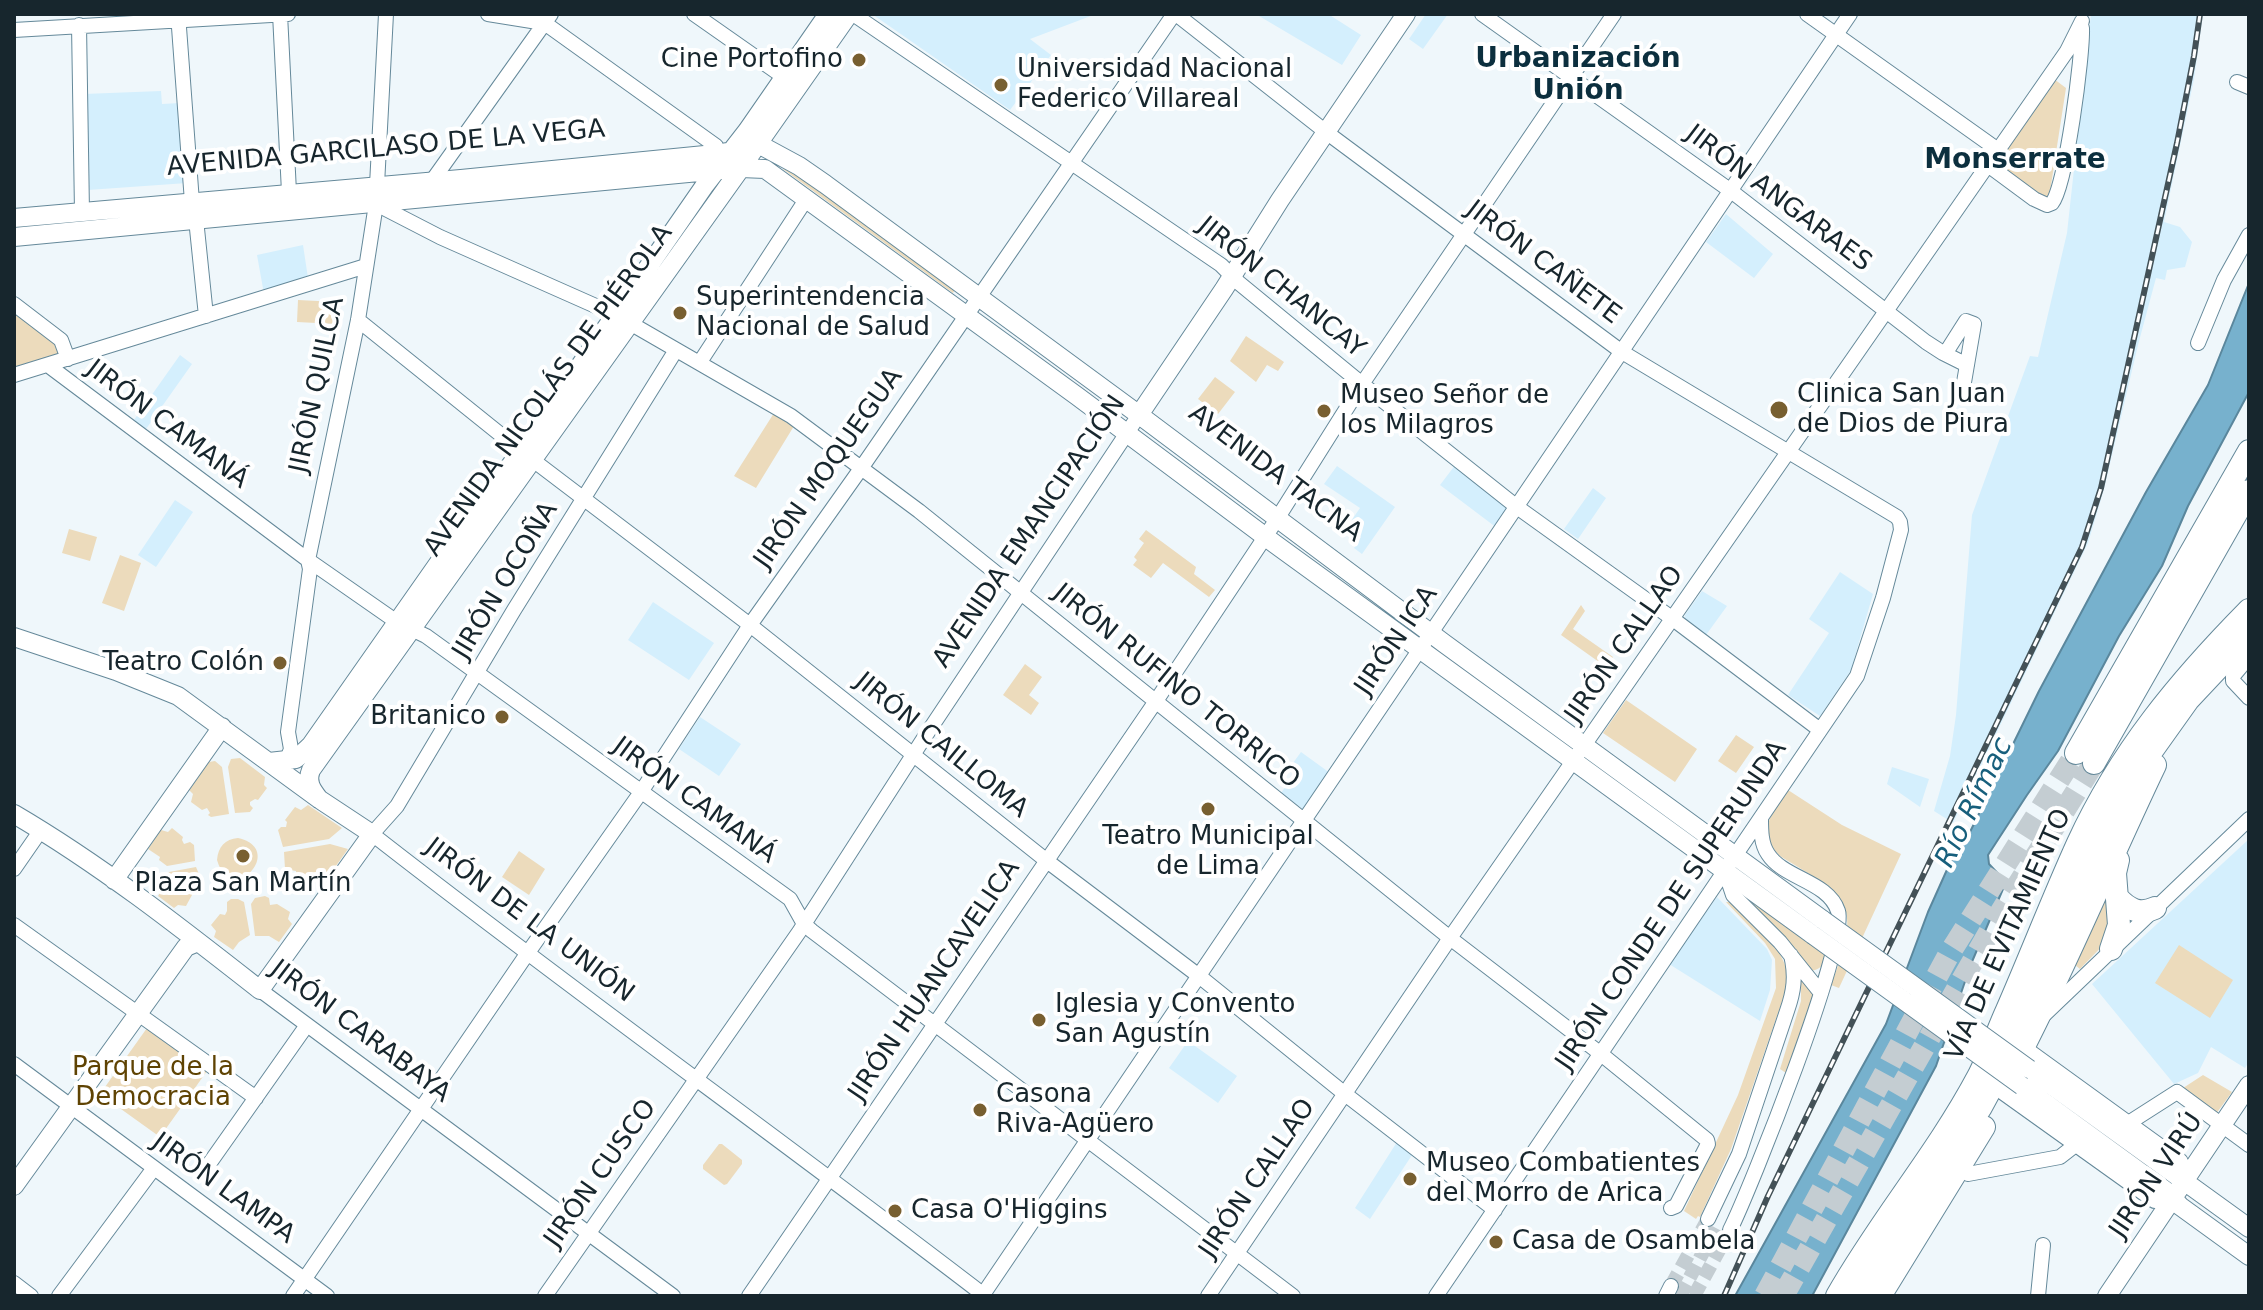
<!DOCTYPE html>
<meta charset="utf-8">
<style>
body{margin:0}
#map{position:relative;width:2263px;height:1310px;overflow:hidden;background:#eff7fb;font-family:"DejaVu Sans",sans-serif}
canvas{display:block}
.frame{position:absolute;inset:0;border:16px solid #17262d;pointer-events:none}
</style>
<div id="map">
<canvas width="2263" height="1310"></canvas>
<div class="frame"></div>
</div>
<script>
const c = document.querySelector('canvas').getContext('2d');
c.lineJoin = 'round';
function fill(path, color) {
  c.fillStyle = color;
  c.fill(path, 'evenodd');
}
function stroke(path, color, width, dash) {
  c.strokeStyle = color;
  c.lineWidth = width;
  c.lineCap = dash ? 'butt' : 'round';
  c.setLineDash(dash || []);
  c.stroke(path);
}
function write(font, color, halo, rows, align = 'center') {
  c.font = font + ' "DejaVu Sans",sans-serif';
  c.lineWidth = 8;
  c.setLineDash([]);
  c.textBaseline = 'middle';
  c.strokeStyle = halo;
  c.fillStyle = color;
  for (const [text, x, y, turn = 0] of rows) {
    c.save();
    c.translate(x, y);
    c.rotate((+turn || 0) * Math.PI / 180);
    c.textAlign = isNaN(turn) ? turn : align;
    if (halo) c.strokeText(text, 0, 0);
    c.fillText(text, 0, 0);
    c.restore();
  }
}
fill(new Path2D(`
 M872 14H1096L1030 39 1051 55 1010 110Z
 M1261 14H1328L1361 35 1342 65 1259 16Z
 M1426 14H1448L1423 49 1409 39Z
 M2091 14H2203L2194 79 2164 222 2180 227 2192 242 2185 267 2167 270 2165 280 2156 278 2138 345 2104 489 2088 543 1953 823 1934 811 1950 756 1956 715 1972 515 2030 356 2038 357 2067 233Z
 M161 91 162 104 180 103 187 183 88 190 84 94Z
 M1726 214 1773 254 1754 278 1706 242Z
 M303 245 308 278 264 294 257 255Z
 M180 355 192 364 146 429 134 420Z
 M1456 464 1511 509 1497 528 1440 485Z
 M1337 466 1395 507 1362 554 1354 548 1361 537 1347 527 1360 508 1324 484Z
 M1593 488 1606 498 1578 539 1564 529Z
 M175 500 193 512 156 567 138 555Z
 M1840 572 1873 594 1851 670 1820 716 1788 695 1829 633 1809 619Z
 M1702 591 1727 606 1706 635 1685 619V615Z
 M653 602 714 643 689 680 628 640Z
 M700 717 741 744 719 776 679 749Z
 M1301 752 1330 773 1303 809 1281 793 1299 768 1293 763Z
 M1892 767 1929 779 1920 807 1887 784Z
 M2249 839V1062L2245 1068 2211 1047 2198 1073 2174 1084 2092 984Z
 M1717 897 1767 949 1772 960 1770 990 1760 1021 1669 964Z
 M1188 1041 1237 1076 1218 1103 1169 1068Z
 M1397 1142 1412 1155 1370 1219 1355 1208Z`), '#d4effd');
fill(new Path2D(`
 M2054 79 2066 88 2049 198 2044 203 1995 163Z
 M786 165 955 289 953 293 783 169Z
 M14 300 68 357 14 369Z
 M298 300 337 302 336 324 297 322Z
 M1246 336 1284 362 1278 371 1267 365 1256 382 1230 361Z
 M1215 377 1235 392 1218 414 1198 399Z
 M774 413 794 426 756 488 734 476Z
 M69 529 97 537 90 561 62 553Z
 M1146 530 1196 567 1194 574 1215 590 1209 597 1163 563 1151 578 1133 565 1137 560 1134 557 1144 543 1139 539Z
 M120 555 141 563 124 611 102 603Z
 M1581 605 1585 611 1573 629 1613 657 1606 667 1561 635Z
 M1025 664 1042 677 1029 695 1039 703 1031 715 1003 695Z
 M1626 700 1697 749 1675 782 1603 733Z
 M1736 735 1754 747 1736 773 1718 761Z
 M240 758 265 777 264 785 267 788 258 800 255 799 250 802V805L253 808 250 812 235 813 228 767 231 759Z
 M215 761 222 767 229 814 211 817 208 815 210 813 207 808 202 810 191 802 193 794 189 790 209 762Z
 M1788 790 1842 825 1901 854 1839 988 1831 985C1841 958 1861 913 1833 891 1817 878 1798 867 1780 856 1755 831 1772 813 1788 790Z
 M308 805 342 828 329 839 283 847 278 830 281 827H286L287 822 285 820 295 807 301 810Z
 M172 828 183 837 182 840 184 844 190 842 194 845 195 861 167 866 159 860 160 857 148 849 161 830 168 832Z
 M238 838C287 849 231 909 217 860 218 847 225 839 238 838Z
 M330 844 348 849 323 884 315 882 309 885 296 877V871L290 870 289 872 285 869 284 852Z
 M519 851 545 869 529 895 502 877Z
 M196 867 201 879 200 884 191 887 192 895 186 906 178 905 174 908 158 896 166 883 164 880 169 872Z
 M2108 879 2112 936 2080 969 2075 965 2094 923Z
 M1735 887 1826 956C1823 966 1820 970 1809 971Z
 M265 896 269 898 270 905 277 904 290 912 288 919 292 924 279 942 269 936H255L251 904 255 898Z
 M231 899H238L244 902 250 935 239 942 233 950 214 937 216 931 211 925 220 914 225 915 227 911V902Z
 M1726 902H1733L1779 952 1788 971 1786 990 1731 1149 1700 1217 1698 1216 1696 1219 1684 1211 1738 1095 1776 988 1775 959 1765 943Z
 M2179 945 2233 980 2210 1018 2155 983Z
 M1801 974 1815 994 1786 1073 1780 1069 1801 1001Z
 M147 1028 207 1071 160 1137 100 1094Z
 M2203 1075 2232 1092 2213 1118 2177 1092Z
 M719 1144H722L742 1160V1164L727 1184 724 1185 703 1169V1165Z`), '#ecdbbc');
const water = new Path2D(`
 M2249 283V392L2188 506 2162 566 2119 636 2058 751 2027 795 1988 855 1989 864 2004 880 2003 889 1971 964 1936 1066 1812 1296H1735L1886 1024 1928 912 1950 863 1969 834 2039 691 2146 492 2208 385Z`);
fill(water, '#77b1cd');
stroke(water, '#5a879d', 2);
stroke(new Path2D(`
 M1671 1286 1708 1219
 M1680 1296 1718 1224
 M1694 1296 1730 1230`), '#c4cdd2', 14, [14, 7]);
stroke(new Path2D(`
 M1765 1296 1949 954 2076 753
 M1783 1296 1999 915 2094 763`), '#c4cdd2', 22, [22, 11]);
const minor = new Path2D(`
 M178 14 192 202
 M280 14 289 192
 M488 14 544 23
 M532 14 716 146
 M694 14 791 82
 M853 14 1221 265 1239 283 1362 384 1517 507 1673 619 1820 730
 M1176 14 1326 132 1622 352 1897 517 1900 522 1901 530 1883 598 1857 676 1436 1296
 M1482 14 1731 191 1926 342 1943 353 1967 365
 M1807 14 1998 150
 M79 25 82 212
 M14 30 288 14
 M2237 82 2249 87
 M1988 165 2034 199 2047 205 2052 203C2066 186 2083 55 2082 28
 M432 181 551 14
 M376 204 440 237 616 315 791 416 919 511 1450 938 1601 1054 1707 1140 1708 1144 1676 1206 1671 1208
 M196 219 206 316
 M14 304 61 340 68 359
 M358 320 521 451 750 625 1047 861 1199 976 1345 1094 1495 1210
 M2198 343 2224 280 2249 235
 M676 350 514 610 397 806 372 834C574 992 782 1140 985 1296
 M1945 354 1966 321 1974 324 1962 394
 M700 362 807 198
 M49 366 308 560 397 622 426 636 790 899 804 924 812 931 1293 1296
 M14 375 366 266
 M2249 657 2233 676V681L2249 698
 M286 762 291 749 288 732 310 569 308 560 358 320 376 204 386 14
 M14 869 41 830
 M1725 871 1733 895 1780 942 1821 993
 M14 925 256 1098
 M260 990 673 1296
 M2045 1014 2249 819
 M14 1064 327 1296
 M2127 1124 2177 1092 2249 1145
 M202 1174 307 1025
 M1968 1174 2060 1157 2078 1143
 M1708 1219 1739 1154 1787 1011C1794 991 1796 976 1791 955
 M1730 1230C1750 1190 1849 942 1838 911 1828 881 1784 879 1768 854 1761 844 1761 830 1761 818
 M14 1283 31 1296
 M59 1296 154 1168
 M293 1296 527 954 641 792 750 625 862 467 1174 14
 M545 1296 799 932 922 741 1139 415
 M749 1296 1156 701 1277 519 1362 384 1614 14
 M982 1296 1850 14
 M1208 1296 1450 938 2067 51 2082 21
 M1666 1296 1671 1286
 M2038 1296 2043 1245`);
const major = new Path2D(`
 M14 218 461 179 715 154 762 146 799 166 825 184 1142 417 1445 644 1823 920
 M14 237 741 168 765 169 1077 396 1275 544 1813 935
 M1139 415 1224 289 1280 200 1406 14
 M14 637 116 671 178 696 319 799 372 834 260 990C181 928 101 865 14 814
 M269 762 296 759 311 745 440 561 521 451 705 185 747 131 828 14
 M319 799C312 790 306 782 311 770L741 168 849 14
 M114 880 222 727
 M2023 1049 2179 1162 2184 1182
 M2029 1069 2249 1228
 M2022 1086 2169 1193 2180 1206 2249 1256
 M2004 1091 2155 1199 2169 1193
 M14 1186 186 947 198 942
 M2107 1296 2249 1085`);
const highway = new Path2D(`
 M2076 753 2249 451
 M2094 763 2249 491
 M2118 898C2129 910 2140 915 2155 908
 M2111 949 2119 925 2115 873 2118 860
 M2024 1046C2071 954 2110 859 2155 765
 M1837 1296C1880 1220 1937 1154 1978 1077 1989 1056 1997 1032 2007 1010 2031 955 2053 898 2078 843 2120 752 2179 681 2249 610
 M1860 1296 1981 1107 1994 1083 2090 856 2131 780 2188 700 2249 635
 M1880 1296 1984 1127`);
stroke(minor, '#65899a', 16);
stroke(major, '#65899a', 20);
stroke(highway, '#65899a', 24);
stroke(minor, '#fff', 14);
stroke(major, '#fff', 18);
stroke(highway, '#fff', 22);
const rail = new Path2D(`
 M1724 1296 1768 1196 2082 547 2101 488 2177 143 2194 56 2200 14`);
stroke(rail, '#435157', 6);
stroke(rail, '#fff', 3, [9]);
const majorBridge = new Path2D(`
 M1823 920 2029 1069
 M1813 935 2022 1086`);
stroke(majorBridge, '#65899a', 20, []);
stroke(majorBridge, '#fff', 18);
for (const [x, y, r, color] of [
 [859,60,8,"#785f30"],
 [1001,85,8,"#785f30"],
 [680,313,8,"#785f30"],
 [1779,410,10,"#785f30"],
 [1324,411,8,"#785f30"],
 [280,663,8,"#785f30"],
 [502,717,8,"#785f30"],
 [1208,809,8,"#785f30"],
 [243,856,8,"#785f30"],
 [1039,1020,8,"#785f30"],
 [980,1110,8,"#785f30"],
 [1410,1179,8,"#785f30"],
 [895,1211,8,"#785f30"],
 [1496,1242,8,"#785f30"]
]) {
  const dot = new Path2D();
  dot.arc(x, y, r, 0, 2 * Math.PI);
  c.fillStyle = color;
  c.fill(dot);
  stroke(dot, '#fff', 3);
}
write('26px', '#17262d', '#fff', [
 ["Cine Portofino",843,60,"right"],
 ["Universidad Nacional",1017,70],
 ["Federico Villareal",1017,100],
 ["Superintendencia",696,298],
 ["Nacional de Salud",696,328],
 ["Clinica San Juan",1797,395],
 ["de Dios de Piura",1797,425],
 ["Museo Señor de",1340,396],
 ["los Milagros",1340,426],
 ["Teatro Colón",264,663,"right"],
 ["Britanico",486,717,"right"],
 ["Teatro Municipal",1208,837,"center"],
 ["de Lima",1208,867,"center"],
 ["Plaza San Martín",243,884,"center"],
 ["Iglesia y Convento",1055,1005],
 ["San Agustín",1055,1035],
 ["Casona",996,1095],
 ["Riva-Agüero",996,1125],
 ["Museo Combatientes",1426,1164],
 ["del Morro de Arica",1426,1194],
 ["Casa O'Higgins",911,1211],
 ["Casa de Osambela",1512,1242]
], 'left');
write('26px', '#17262d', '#fff', [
 ["AVENIDA GARCILASO DE LA VEGA",386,149,-5],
 ["JIRÓN ANGARAES",1778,199,37],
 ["JIRÓN CAÑETE",1543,263,37],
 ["JIRÓN CHANCAY",1281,288,39],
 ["JIRÓN QUILCA",318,385,-78],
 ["AVENIDA NICOLÁS DE PIÉROLA",549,391,-54],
 ["JIRÓN CAMANÁ",167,425,37],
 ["JIRÓN MOQUEGUA",829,469,-55],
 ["AVENIDA TACNA",1275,474,37],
 ["AVENIDA EMANCIPACIÓN",1030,532,-56],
 ["JIRÓN OCOÑA",506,581,-59],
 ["JIRÓN ICA",1397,641,-56],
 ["JIRÓN CALLAO",1625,645,-55],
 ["JIRÓN RUFINO TORRICO",1176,687,39],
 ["JIRÓN CAILLOMA",941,746,39],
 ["JIRÓN CAMANÁ",694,801,36],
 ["JIRÓN CONDE DE SUPERUNDA",1672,906,-56],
 ["JIRÓN DE LA UNIÓN",529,921,37],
 ["VÍA DE EVITAMIENTO",2009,935,-66],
 ["JIRÓN HUANCAVELICA",935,981,-56],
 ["JIRÓN CARABAYA",360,1032,37],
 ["JIRÓN CUSCO",601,1174,-55],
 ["JIRÓN VIRÚ",2157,1176,-56],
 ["JIRÓN CALLAO",1258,1179,-56],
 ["JIRÓN LAMPA",223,1189,36]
]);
write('26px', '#5f4303', '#fff', [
 ["Parque de la",153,1068],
 ["Democracia",153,1098]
]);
write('bold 28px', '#0c2f3e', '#fff', [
 ["Urbanización",1578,60],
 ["Unión",1578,92],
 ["Monserrate",2015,161]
]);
write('italic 28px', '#175f7c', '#fff', [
 ["Río Rímac",1975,803,-64]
]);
</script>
